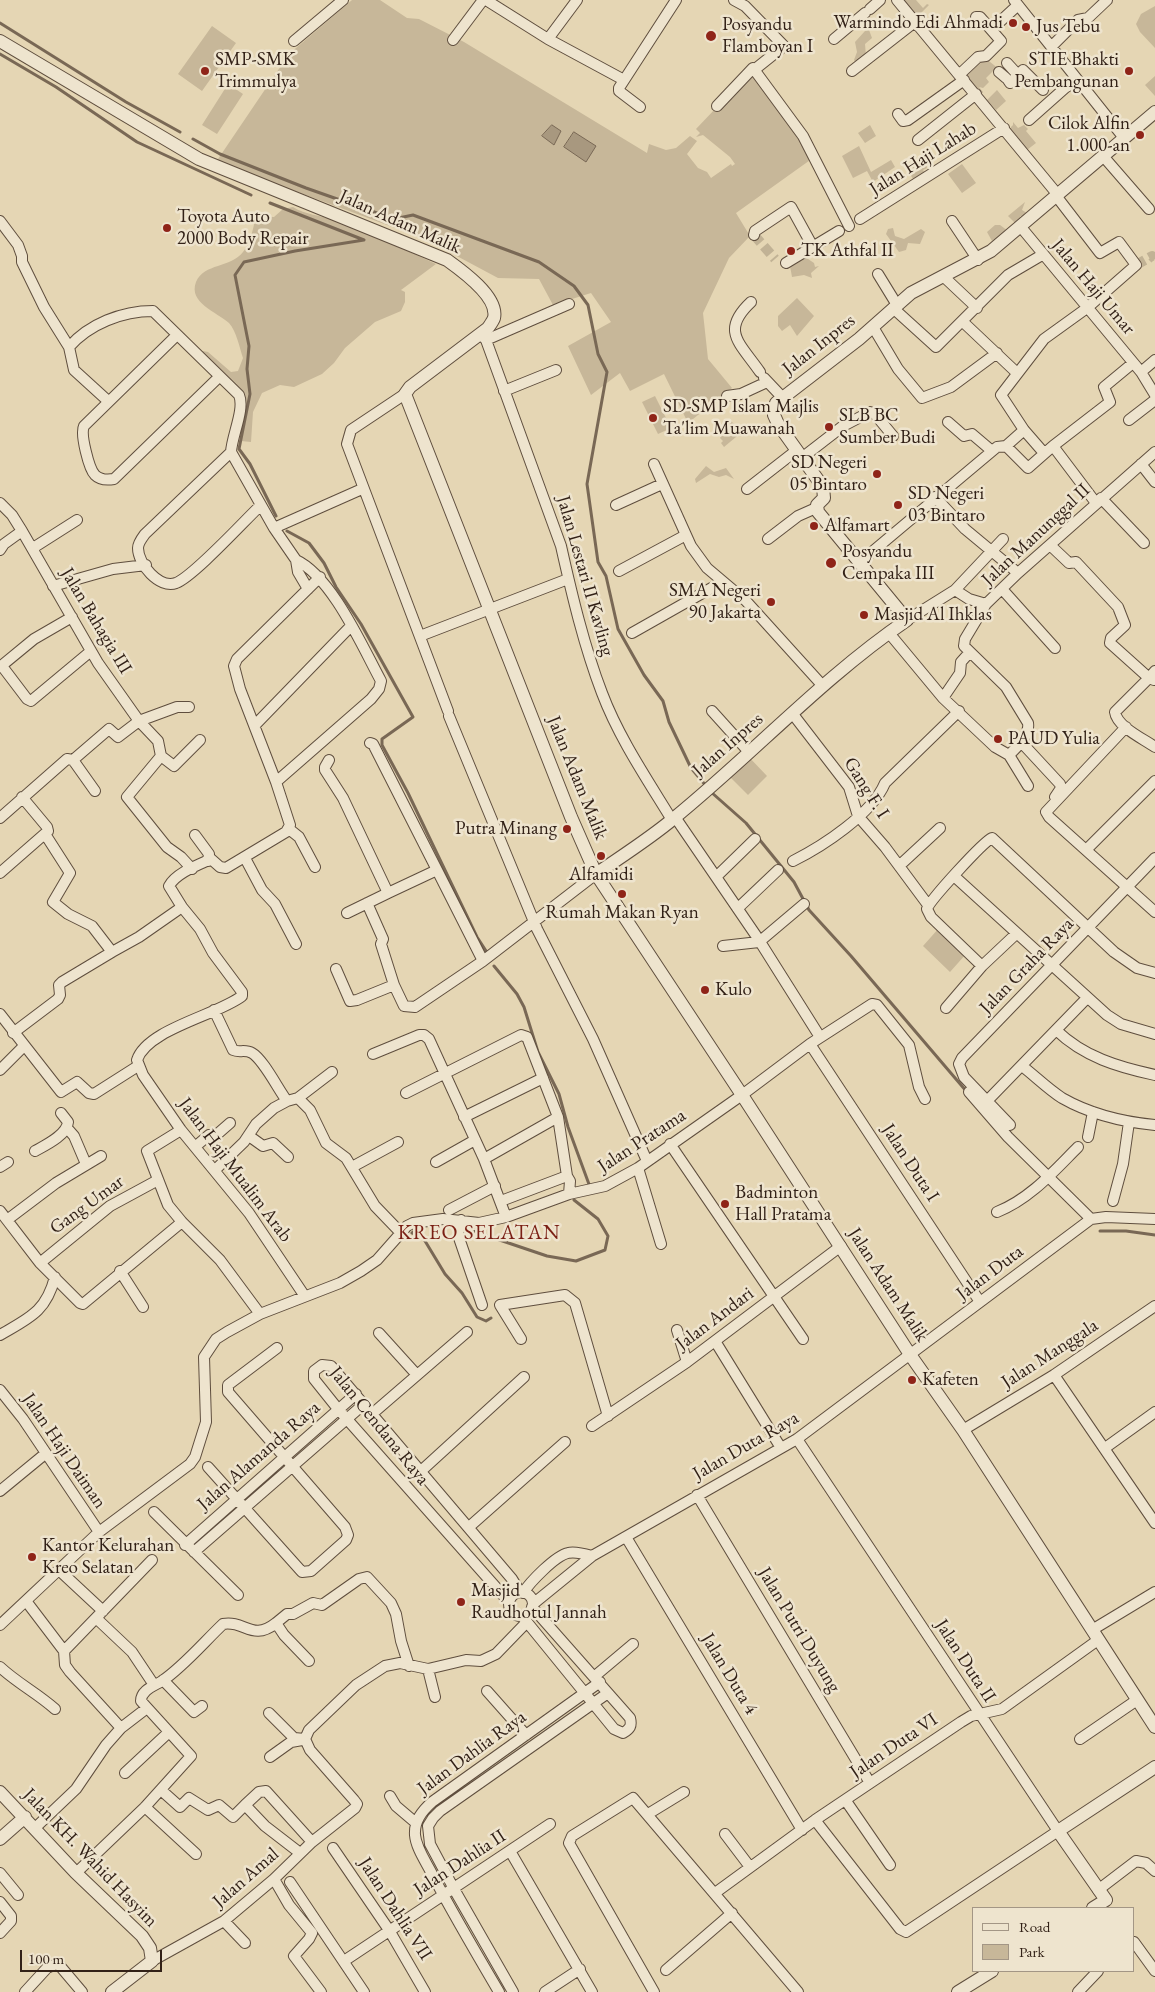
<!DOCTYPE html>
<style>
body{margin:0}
#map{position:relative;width:1155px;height:1992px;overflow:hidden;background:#e5d6b4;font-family:"EB Garamond",serif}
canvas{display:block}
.legend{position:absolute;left:972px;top:1907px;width:162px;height:65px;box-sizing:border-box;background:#eee4ce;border:1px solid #a39685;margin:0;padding:6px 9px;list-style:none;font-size:15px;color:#322117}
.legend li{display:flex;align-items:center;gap:10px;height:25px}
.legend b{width:25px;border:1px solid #a39685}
.scale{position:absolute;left:20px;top:1950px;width:142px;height:22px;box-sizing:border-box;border:2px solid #322117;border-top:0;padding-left:6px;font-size:15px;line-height:18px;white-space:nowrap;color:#322117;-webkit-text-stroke:4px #eee4ce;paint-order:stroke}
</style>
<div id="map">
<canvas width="1155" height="1992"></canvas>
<ul class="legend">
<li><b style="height:6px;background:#eee4ce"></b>Road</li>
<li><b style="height:14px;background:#c7b799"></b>Park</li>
</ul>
<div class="scale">100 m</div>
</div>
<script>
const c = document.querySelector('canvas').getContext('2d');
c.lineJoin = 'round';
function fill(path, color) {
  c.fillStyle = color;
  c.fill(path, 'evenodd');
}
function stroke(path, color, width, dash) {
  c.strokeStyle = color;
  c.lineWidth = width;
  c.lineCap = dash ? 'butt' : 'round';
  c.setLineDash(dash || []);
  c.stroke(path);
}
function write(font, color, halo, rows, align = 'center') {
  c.font = font + ' "EB Garamond",serif';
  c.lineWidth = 5;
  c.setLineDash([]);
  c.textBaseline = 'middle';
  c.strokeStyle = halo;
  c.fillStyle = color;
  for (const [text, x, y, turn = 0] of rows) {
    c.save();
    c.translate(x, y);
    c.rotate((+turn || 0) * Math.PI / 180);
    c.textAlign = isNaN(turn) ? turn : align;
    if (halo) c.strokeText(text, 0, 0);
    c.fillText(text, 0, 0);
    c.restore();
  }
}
fill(new Path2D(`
 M352 0H380L407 18 419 19 464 42 647 153 649 144 666 150 676 148 690 136 697 141 687 154 698 168 707 172 711 178 731 164 732 166 735 164 730 157 703 135 696 137 700 133 696 129 753 69 813 158 736 213 750 236 729 258 703 313 708 359 732 388 688 423 664 374 630 391 620 373 591 395 568 346 611 322 591 293 553 305 539 279 498 278 425 239 216 162 289 54Z
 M902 0H916L923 8 927 4 929 5 917 17Z
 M1155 6V48L1140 32 1136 24 1141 14Z
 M212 26 236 43 202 91 178 74Z
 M869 30 872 38 865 44 866 56 856 63 854 60 857 52 855 42 865 31Z
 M984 57 1000 70 998 76 993 71 986 78 989 82 983 88 979 87 983 92 982 94 964 73Z
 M1155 76V96L1145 85Z
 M228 84 243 94 217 134 202 125Z
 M997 90 1006 101 996 110 987 100Z
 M1013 122 1018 128 1024 125 1028 129 1026 131 1036 143 1027 150 1010 128 1013 125Z
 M870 125 876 136 865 143 858 133Z
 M859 146 871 172 891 160 895 167 873 182 867 171 853 178 842 156Z
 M917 159 922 167 926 165 927 168 923 170 927 176 908 188 905 184 913 179 905 166Z
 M962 164 976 183 962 193 948 174Z
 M1025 202 1022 210 1027 213 1023 217 1020 216 1022 220 1016 224 1008 216Z
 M293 207C306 215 320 215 333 220 368 233 402 248 436 264L401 290 405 292V302L401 311 375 322 345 348 334 363 322 374 294 387 280 385 262 393 253 412 251 442 241 441C237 426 247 410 244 394L201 354 203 351 208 352 231 372 238 371 243 358C240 349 236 330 229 323 217 312 188 303 196 282 204 263 231 268 243 252 251 243 253 228 256 216L274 217 283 209Z
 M995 225H1000L1008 231 984 251 980 249 987 248 992 241 987 232Z
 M893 228 895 236 904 239 921 229 925 232 920 244 908 243 906 250 899 252 886 234 888 229Z
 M805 257 814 263 815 267 819 266 811 273 812 278 804 275 792 277 790 266Z
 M797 298 814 316 797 336 790 325 782 331 778 326V316Z
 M655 396 671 428 658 434 642 402Z
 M731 421 742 432 724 447 721 443 723 441 720 438 722 435 719 432Z
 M706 466 714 472 726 468 734 479 726 475 719 477 710 474 696 483 695 479Z
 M747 755 767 776 748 795 727 774Z
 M939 928 966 954 950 972 923 946Z`), '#c7b799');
const water = new Path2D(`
 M552 125 561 131 554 145 542 136Z
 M574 132 596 146 586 162 564 147Z`);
fill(water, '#a8987f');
stroke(water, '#796855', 1);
stroke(new Path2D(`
 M0 23 126 102 180 132
 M0 54 56 87 137 142 251 195
 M193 139 220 154 306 188 394 219 413 215 539 262 574 286 588 305 598 354 607 372 587 484 598 562 606 576 618 629 644 675 663 701 669 722 691 768 707 787
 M270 203 364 240 295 251 244 262 235 275 249 346 247 369 250 394 239 449 250 464 276 516
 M287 531 309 543 324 563 336 587 361 624 413 717 382 739V745L408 793 477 937 488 954
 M711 792 746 823 794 882 809 910 851 956 967 1092
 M494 966 517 994 524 1007 538 1052 559 1094 568 1127 590 1187
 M422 1225 412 1233 422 1236 445 1274 462 1293 477 1317 486 1321 491 1318
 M467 1229 547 1256 576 1261 605 1250 608 1236 598 1219 574 1200
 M1100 1231H1126L1155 1235`), '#796855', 3);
stroke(new Path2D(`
 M754 235 775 259
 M1136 265 1152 256 1155 259`), '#c1b295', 10, [10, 5]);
const minor = new Path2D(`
 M486 0 548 39 624 80
 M734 0 745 6 784 46 754 70
 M897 0 1058 195
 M1014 0 1124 138
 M870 9 880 0
 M992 29 1018 5
 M548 39 577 0
 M834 39 865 13
 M453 40 483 0
 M294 41 343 0
 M1052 46 1078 20 1088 18 1107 0
 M1007 63 1018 75
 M852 71 916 21
 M999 72 1006 78
 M960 74 978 57 986 56 1001 41 980 17H976
 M1008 80 1010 83 1023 70 1043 90
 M717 106 753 68 803 136 849 226
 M640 107 619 91V88L676 0
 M898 114 903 121 908 120 964 80
 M1029 120 1065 88 1078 80
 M918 140 976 94
 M1103 156 1149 209
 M860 219 1004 128
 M0 221 18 245 22 256V262L44 307 69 347
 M952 221 978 260
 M1020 226 1141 372 1155 395
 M754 235 755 231 791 207 813 247
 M786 263 839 231
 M878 274 897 305
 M943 276 977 308
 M751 302C720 331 740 343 760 372
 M893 308 936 347 1008 275 1042 255
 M962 321 1017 373
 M873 327 898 369 922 398 951 387 997 353
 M177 335 84 426C80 434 89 469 95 475 100 480 108 480 114 479L219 377
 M481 335 486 340 561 546C572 595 584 646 602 693 619 738 647 779 672 820
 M486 340 569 304
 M1141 372 1155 360
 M764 378 782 397
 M504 391 556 370
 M405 394 351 430 347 444 448 711
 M727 396 741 394 767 382
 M108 401 74 370 69 347C89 324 122 311 153 311L239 395C245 409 232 435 231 452L274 528 296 560 298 572 308 589
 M1129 420 1155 400
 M948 422 964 436 972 434 992 451
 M1006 446 1024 430
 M1053 446 1096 503
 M231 452 145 534C142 538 138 543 138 548 138 564 159 589 176 583 194 576 244 521 261 505
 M1044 453 1024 430 1001 395 1044 339 1087 308 1136 265 1119 242 1100 253 1057 197
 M803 457 843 426 870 412 874 413 893 436
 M654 464 691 546 707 568 746 601 822 685
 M1141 464 1155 482
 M747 489 797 450
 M935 497 965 529 1018 573
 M1101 498 1144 543
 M0 503 12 515 22 531 98 663 139 721 158 741 161 756
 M616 505 662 484
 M274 528 362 489
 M768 539 798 516 816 508
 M1050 545 1069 563 1076 562 1118 607 1125 625 1111 638 1110 643 1149 678 1155 671
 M33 548 77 520
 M0 550 4 544 22 531
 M296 560C332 577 362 646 381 681L379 689 371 699 276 782 240 689 234 666 237 659 320 577
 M860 562 997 447 1006 446 1028 468 1053 446 1110 402 1104 387 1133 363
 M619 571 686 535
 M53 586 113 569 146 565
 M1002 589 1055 648
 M955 590 1003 539
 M986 604 965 639 964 646 1006 687 1028 723C1030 736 1018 746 1009 755
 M907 620 955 590 969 599 986 604 1018 573 1155 452
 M632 633 722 582
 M889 633 943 698 995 747 1009 755 1028 786
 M420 636 568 579
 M2 666 27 699 31 701 91 651
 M0 667 34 639 72 617
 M1154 680 1149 678 1115 712C1117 727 1144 739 1155 747
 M943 698 960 673 961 662 970 652
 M712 711 748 751
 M792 713 849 787 858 816 885 847 928 905
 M449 716 537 929 593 1039 647 1161
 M256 724 351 626
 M1126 727 1046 812 1049 817 1155 912
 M370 743 373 744 437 870
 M1022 743 1060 784 1061 788 1055 797
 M73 760 95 791
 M329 760 325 767V770L343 798 388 893 437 870 483 961
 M276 782 290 825 286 832 226 868 220 867 211 859C198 865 176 873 169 886L182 907 200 929 213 953 242 992V996C218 1015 147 1029 137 1060L143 1075 181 1130 249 1213 304 1295
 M675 817 757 937 820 1037
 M0 818 67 759 73 760 109 729 118 737 139 721 177 707H189
 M289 829 299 837 315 867
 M45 834 70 873 53 902 68 914 92 926 112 952 139 937 182 907
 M195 835 209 854 208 861
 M1086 850 1155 781
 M245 858 262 890 275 904 296 944
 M793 861C823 846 872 814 885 783L959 711
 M899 866 940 828
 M192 869 181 857 167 847 127 797 161 756 174 766 200 740
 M0 873 48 831 47 827 22 797
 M954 876 1107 1015 1121 1024 1155 1034
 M716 877 755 839
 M367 903 383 939 381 944 394 985
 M738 908 778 870
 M347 913 388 893
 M723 946 759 942 804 904
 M982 966 931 917 927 909C929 901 983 842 992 838L1114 952 1137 968 1155 973
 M336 969 350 1001 357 1000 394 985 404 1006 415 1007 483 961 596 874
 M946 1008 982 966 1016 934
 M214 1010 233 1050C239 1053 245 1049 252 1053 263 1059 278 1089 287 1101
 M0 1014 61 1092 77 1082 89 1093 94 1094 138 1066
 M1056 1030C1084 1057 1118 1067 1155 1075
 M13 1033 58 999 60 995 59 985 62 982 112 952
 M810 1044 980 1302
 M373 1054 419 1035H424L429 1039 484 1159 506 1217
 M1022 1066C1035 1076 1048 1089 1062 1098 1090 1114 1123 1122 1155 1125
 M0 1070 24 1046
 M969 1092 1008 1137 1091 1219
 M406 1093 521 1035 527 1037 558 1117 567 1176 570 1181 569 1194
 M298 1098 332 1072
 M987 1101 1087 998
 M464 1117 543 1078
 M1010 1125 964 1077 959 1064 962 1058 1155 858
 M67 1128 74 1136 86 1164
 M181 1130 147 1151 168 1205 182 1222 220 1260 260 1314
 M249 1136 263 1146 273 1143 288 1157
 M1088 1137 1093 1112
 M670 1144 803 1339
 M196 1146 209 1135 214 1137 230 1123
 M35 1151C46 1145 67 1135 68 1122L61 1113
 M484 1159 558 1117
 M436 1162 475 1140
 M0 1167 8 1162
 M352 1167 398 1142
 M638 1168 661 1244
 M215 1170 244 1142 256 1124 274 1108 287 1101 298 1098 310 1110 326 1143 346 1158 375 1206 401 1233
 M501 1201 567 1176
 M1113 1201 1123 1164 1129 1122
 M449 1210 495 1186
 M0 1211 40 1263 80 1303 83 1304 182 1222
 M997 1212C1030 1199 1054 1171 1078 1147
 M7 1220 56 1183 101 1156
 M461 1220 458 1235 482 1305
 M40 1263 110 1206 158 1180
 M120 1271 143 1307
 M677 1330 687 1362
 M379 1333 417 1375
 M0 1335C29 1318 46 1312 55 1277
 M521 1339 500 1305 565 1295 575 1303 608 1416
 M715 1341 781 1448
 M1054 1375 1155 1523
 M0 1390 23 1419 99 1532
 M372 1414 467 1332
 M592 1426 687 1362 841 1246
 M963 1430 1054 1375 1155 1306
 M797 1439 1058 1831 906 1932 900 1929 815 1820
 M1105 1448 1155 1412
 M208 1467 302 1572 311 1571 346 1540 348 1535 345 1527 228 1392V1385L277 1348
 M421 1471 524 1377
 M0 1491 45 1454
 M697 1495 870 1783
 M154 1512 238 1595
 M469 1527 565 1442
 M626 1537 802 1830
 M185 1545 356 1394
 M194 1552 364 1404
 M59 1570 103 1611
 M509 1604a12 12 0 1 1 24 0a12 12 0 1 1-24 0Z
 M523 1593C530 1582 555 1556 568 1553 575 1551 585 1554 592 1556
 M26 1601 64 1651
 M509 1602 338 1409 314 1379V1371L322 1365 331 1366 512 1579 520 1592
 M533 1604 592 1556 797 1439 1091 1219 1106 1217 1155 1219
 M522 1616 614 1729 623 1733C630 1729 632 1726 630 1718L532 1607
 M96 1618 132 1652 154 1685
 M276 1623 287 1614H293L313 1603 322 1605 359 1579 367 1577 391 1603 396 1614 401 1641 409 1666
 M0 1625 99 1532 190 1464 195 1457 206 1422 204 1357 216 1339 227 1332 260 1314 340 1283 361 1271 377 1260 407 1226 413 1223 443 1219 479 1223 506 1217 569 1194 605 1186 638 1168 742 1095 810 1044 872 1004 877 1005 909 1045 919 1087 925 1099
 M1092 1630 1155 1592
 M0 1667C17 1683 37 1693 55 1709
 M428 1669 435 1697
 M595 1676 633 1644
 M163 1680 194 1712 202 1706
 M487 1691 526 1735
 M269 1713 294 1738 305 1739
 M121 1728 70 1672 65 1665 64 1651 152 1560
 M1080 1739 1137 1700
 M270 1757 291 1742 302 1740
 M125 1773 169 1732
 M161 1790 180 1807 189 1798 208 1810 219 1805 233 1817 245 1805 265 1826 300 1853
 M390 1796 396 1806 416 1823
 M846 1801 890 1865
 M245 1805 259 1792 266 1791 312 1842
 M145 1807 196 1854
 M648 1814 684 1792
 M35 1828 76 1789 106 1745 121 1728 147 1708
 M725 1834 750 1867
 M333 1848 389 1930 425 1992
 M510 1851 592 1992
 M0 1873 18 1895
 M76 1873 145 1807 191 1756 141 1701C141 1690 154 1686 162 1681 183 1667 204 1642 223 1624 245 1620 252 1642 276 1623L284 1635 309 1661
 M274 1879 289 1905 312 1933 309 1939 294 1956 321 1992
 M290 1882 364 1992
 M1098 1890 1136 1861 1146 1863 1155 1871
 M715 1893 815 1820 961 1722 971 1716 1002 1709 1098 1640
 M0 1902 11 1916V1921L0 1933
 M224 1921 245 1943
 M1134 1942 1155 1971
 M152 1961 224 1921 274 1879 312 1842 355 1808 357 1804 354 1800 310 1750 305 1739 309 1730 356 1685 385 1666 400 1663 428 1669 466 1660 481 1661 496 1654 526 1623
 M344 1961 550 1824
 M666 1970 732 1913
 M25 1992 47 1968 56 1964 60 1966 82 1992
 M499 1992C476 1953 453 1914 432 1874 426 1862 416 1848 415 1835 414 1821 422 1811 432 1802L600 1682
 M513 1992 454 1889 430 1844 428 1826 433 1818 440 1811 608 1693
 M545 1992 580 1969
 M654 1992 569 1843 572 1836 633 1798 798 1992
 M1078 1992 1098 1971`);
const tertiary = new Path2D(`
 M0 41 199 159 447 260C461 270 499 297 494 318 493 321 490 325 488 328L410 387 405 394 571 817 596 874 742 1095 911 1356 963 1430 1155 1727
 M596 874C622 856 649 839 673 819 753 754 822 678 907 620L818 512 817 505 824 498 823 487 778 424 774 415 776 403 859 339 911 293 991 251 1155 112
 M0 1792 76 1873 142 1936 150 1948 152 1961 112 1992
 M0 1839 25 1817
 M1093 1908 1106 1900 1058 1831 1155 1767
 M958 1992 992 1971`);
stroke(minor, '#5f4e3e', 12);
stroke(tertiary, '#5f4e3e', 14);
stroke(minor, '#eee4ce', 10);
stroke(tertiary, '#eee4ce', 12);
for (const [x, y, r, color] of [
 [1013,23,5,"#8f2418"],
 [1026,27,5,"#8f2418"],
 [711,36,6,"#8f2418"],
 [205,71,5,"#8f2418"],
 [1129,71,5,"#8f2418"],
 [1140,135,5,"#8f2418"],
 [167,228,5,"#8f2418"],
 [791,251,5,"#8f2418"],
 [653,418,5,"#8f2418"],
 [829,427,5,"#8f2418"],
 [877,474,5,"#8f2418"],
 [898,505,5,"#8f2418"],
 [814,526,5,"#8f2418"],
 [831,563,6,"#8f2418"],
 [771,602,5,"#8f2418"],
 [864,615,5,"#8f2418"],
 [998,739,5,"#8f2418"],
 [567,829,5,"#8f2418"],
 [601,856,5,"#8f2418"],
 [622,894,5,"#8f2418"],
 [705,990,5,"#8f2418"],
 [725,1204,5,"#8f2418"],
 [912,1380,5,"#8f2418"],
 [32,1557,5,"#8f2418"],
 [461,1602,5,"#8f2418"]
]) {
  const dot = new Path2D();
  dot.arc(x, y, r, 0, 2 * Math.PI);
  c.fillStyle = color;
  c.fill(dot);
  stroke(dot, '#eee4ce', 2);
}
write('19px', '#322117', '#eee4ce', [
 ["Warmindo Edi Ahmadi",1003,23,"right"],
 ["Posyandu",722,25],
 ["Flamboyan I",722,47],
 ["Jus Tebu",1036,27],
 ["SMP-SMK",215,60],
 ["Trimmulya",215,82],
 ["STIE Bhakti",1119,60,"right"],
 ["Pembangunan",1119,82,"right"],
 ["Cilok Alfin",1130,124,"right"],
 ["1.000-an",1130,146,"right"],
 ["Toyota Auto",177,217],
 ["2000 Body Repair",177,239],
 ["TK Athfal II",801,251],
 ["SD-SMP Islam Majlis",663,407],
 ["Ta'lim Muawanah",663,429],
 ["SLB BC",839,416],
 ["Sumber Budi",839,438],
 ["SD Negeri",867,463,"right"],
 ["05 Bintaro",867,485,"right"],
 ["SD Negeri",908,494],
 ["03 Bintaro",908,516],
 ["Alfamart",824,526],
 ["Posyandu",842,552],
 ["Cempaka III",842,574],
 ["SMA Negeri",761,591,"right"],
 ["90 Jakarta",761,613,"right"],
 ["Masjid Al Ihklas",874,615],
 ["PAUD Yulia",1008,739],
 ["Putra Minang",557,829,"right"],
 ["Alfamidi",601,875,"center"],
 ["Rumah Makan Ryan",622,913,"center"],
 ["Kulo",715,990],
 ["Badminton",735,1193],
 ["Hall Pratama",735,1215],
 ["Kafeten",922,1380],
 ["Kantor Kelurahan",42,1546],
 ["Kreo Selatan",42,1568],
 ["Masjid",471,1591],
 ["Raudhotul Jannah",471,1613]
], 'left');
write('19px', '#322117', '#eee4ce', [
 ["Jalan Haji Lahab",923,159,-32],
 ["Jalan Adam Malik",400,222,24],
 ["Jalan Haji Umar",1093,287,50],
 ["Jalan Inpres",819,345,-38],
 ["Jalan Manunggal II",1036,535,-43],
 ["Jalan Lestari II Kavling",585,576,74],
 ["Jalan Bahagia III",96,621,59],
 ["Jalan Inpres",728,745,-41],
 ["Jalan Adam Malik",577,778,68],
 ["Gang F. I",866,788,58],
 ["Jalan Graha Raya",1027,966,-46],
 ["Jalan Pratama",642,1141,-33],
 ["Jalan Duta I",910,1163,57],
 ["Jalan Haji Mualim Arab",235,1170,53],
 ["Gang Umar",87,1205,-36],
 ["Jalan Duta",990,1273,-37],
 ["Jalan Adam Malik",888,1285,57],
 ["Jalan Andari",715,1319,-37],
 ["Jalan Manggala",1050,1354,-33],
 ["Jalan Cendana Raya",379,1426,51],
 ["Jalan Duta Raya",746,1446,-30],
 ["Jalan Haji Daiman",64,1451,56],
 ["Jalan Alamanda Raya",259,1456,-41],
 ["Jalan Putri Duyung",799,1630,59],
 ["Jalan Duta II",965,1661,57],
 ["Jalan Duta 4",729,1674,59],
 ["Jalan Duta VI",894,1746,-34],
 ["Jalan Dahlia Raya",472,1753,-36],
 ["Jalan KH. Wahid Hasyim",90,1858,46],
 ["Jalan Dahlia II",460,1863,-33],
 ["Jalan Amal",246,1878,-41],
 ["Jalan Dahlia VII",395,1909,57]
]);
c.letterSpacing = '1px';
write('21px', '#7a1f14', '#eee4ce', [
 ["KREO SELATAN",479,1233]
]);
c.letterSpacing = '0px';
</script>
